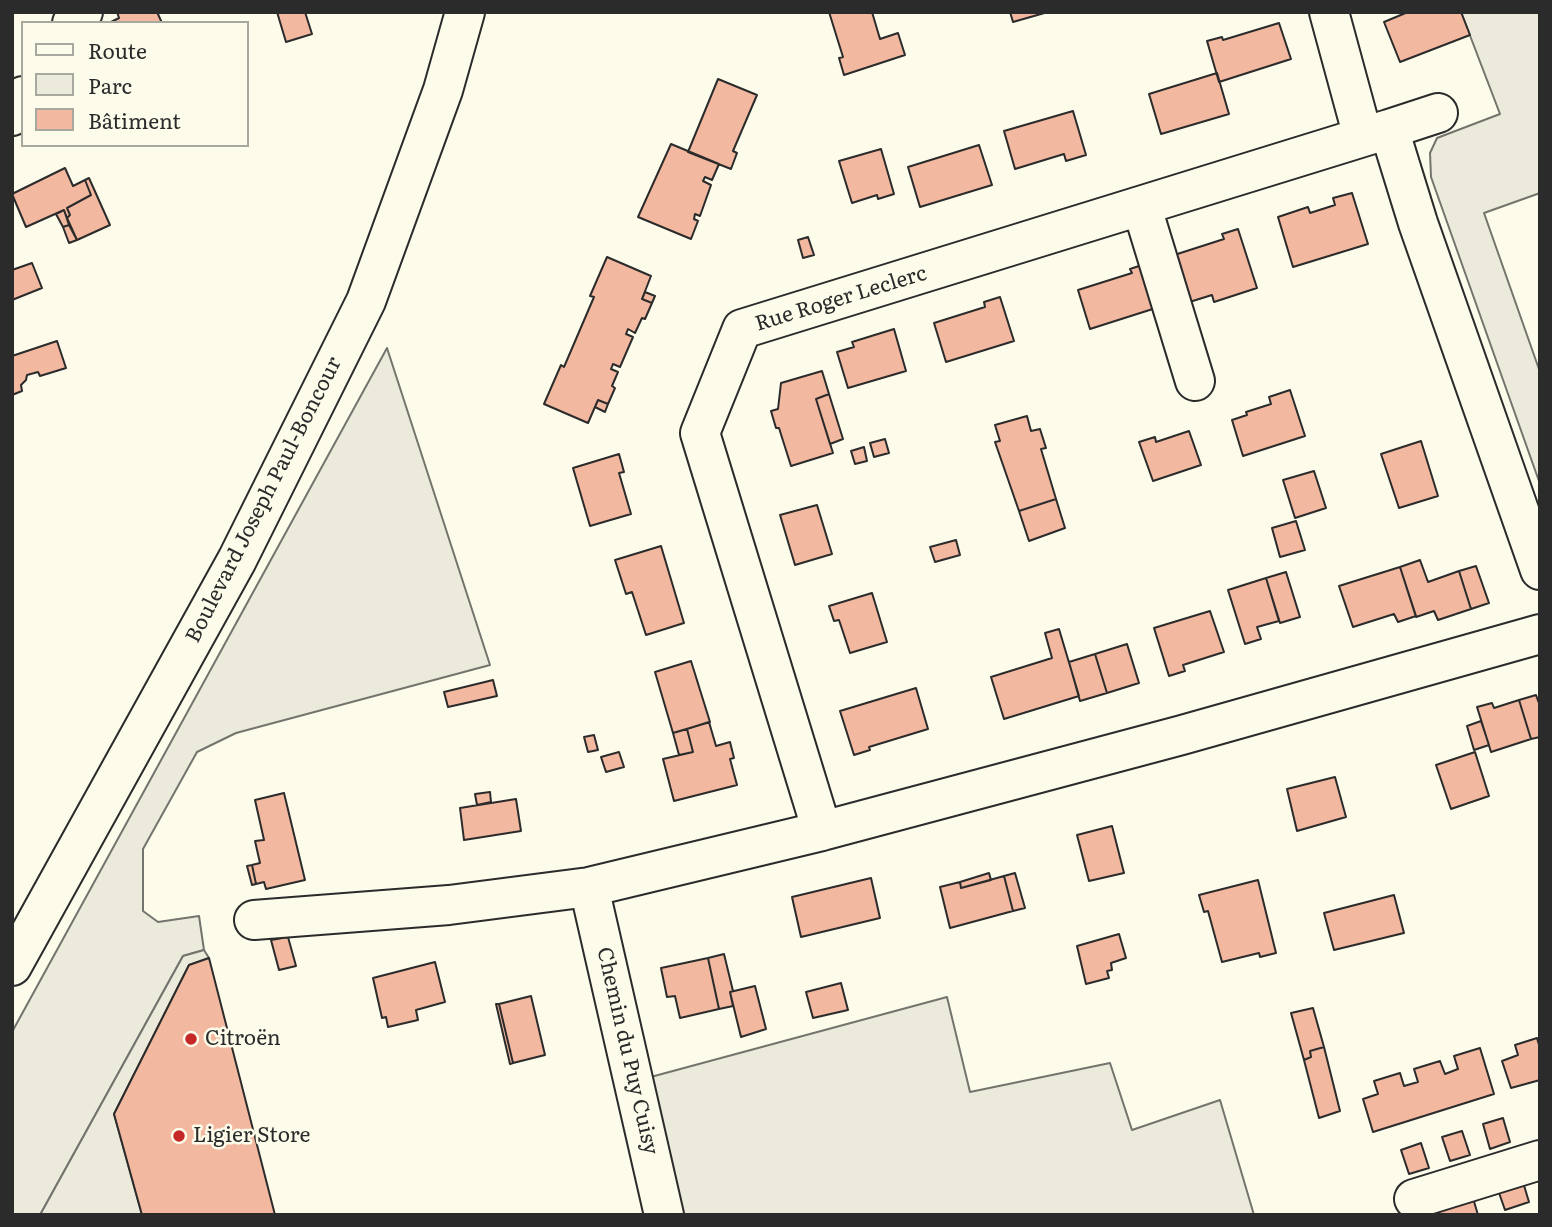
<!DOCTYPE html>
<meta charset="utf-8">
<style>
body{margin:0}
#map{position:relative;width:1552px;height:1227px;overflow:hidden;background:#fdfbea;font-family:Literata,serif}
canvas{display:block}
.frame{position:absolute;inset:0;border:14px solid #2b2b2b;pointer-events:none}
.legend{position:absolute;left:21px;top:21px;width:228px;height:126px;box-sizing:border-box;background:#fdfbea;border:2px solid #a9a89e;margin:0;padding:9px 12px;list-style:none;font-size:21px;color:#2b2b2b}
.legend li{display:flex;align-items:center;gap:14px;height:35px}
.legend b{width:35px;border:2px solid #a9a89e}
</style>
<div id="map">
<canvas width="1552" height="1227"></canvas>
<div class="frame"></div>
<ul class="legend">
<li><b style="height:9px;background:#fdfbea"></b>Route</li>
<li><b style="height:19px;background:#ecebdb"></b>Parc</li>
<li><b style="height:19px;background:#f2b8a0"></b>Bâtiment</li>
</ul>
</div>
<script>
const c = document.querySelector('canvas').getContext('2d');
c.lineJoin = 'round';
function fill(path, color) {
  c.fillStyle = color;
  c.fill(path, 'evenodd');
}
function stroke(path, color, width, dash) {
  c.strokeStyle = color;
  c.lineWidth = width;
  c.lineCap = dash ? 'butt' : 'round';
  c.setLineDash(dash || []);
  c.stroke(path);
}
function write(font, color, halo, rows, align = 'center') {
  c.font = font + ' Literata,serif';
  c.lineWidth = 5;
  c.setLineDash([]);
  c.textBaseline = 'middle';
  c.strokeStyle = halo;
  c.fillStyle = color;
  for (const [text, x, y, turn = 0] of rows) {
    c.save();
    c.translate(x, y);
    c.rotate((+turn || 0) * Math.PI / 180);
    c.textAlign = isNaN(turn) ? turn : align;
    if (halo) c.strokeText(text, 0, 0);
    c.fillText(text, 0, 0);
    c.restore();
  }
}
const green = new Path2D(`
 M1461 12H1540V193L1484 213 1540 372V484L1431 177 1430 153 1437 138 1500 114Z
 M387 348 490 665 236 733 197 752 143 849V911L158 922 199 916 204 950 183 956 40 1215H12V1032Z
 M947 997 970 1092 1110 1063 1132 1130 1220 1100 1254 1215H682L647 1078Z`);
fill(green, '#ecebdb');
stroke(green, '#74746e', 2);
const parking = new Path2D(`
 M204 950 209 958 189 965 114 1114 142 1215H40L183 956Z`);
fill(parking, '#eceadb');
stroke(parking, '#74746e', 2);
const building = new Path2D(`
 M157 12 162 23H109L119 18 117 12Z
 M277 12H305L312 34 286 42Z
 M829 12H872L880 39 898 33 905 55 844 75 839 58 843 57Z
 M1010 12H1048L1013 22Z
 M1408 12H1461L1470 35 1400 62 1384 22Z
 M1279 23 1291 59 1219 82 1207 41 1222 37 1223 40Z
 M1217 73 1229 114 1161 134 1149 94Z
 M718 79 757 95 733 151 737 153 731 169 688 152Z
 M1073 111 1086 155 1066 161 1064 154 1015 169 1004 131Z
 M671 144 719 164 712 180 705 177 703 181 711 185 700 216 695 214 694 219 698 221 691 239 638 217Z
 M979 145 992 185 920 207 908 167Z
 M881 149 894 194 878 199 877 195 852 203 839 161Z
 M65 168 73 186 85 180 91 195 67 208 70 215 67 218 64 210 26 227 12 194Z
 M89 178 110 225 77 240 67 218 70 215 67 208 91 195 85 180Z
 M1352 193 1368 244 1293 267 1278 217 1308 207 1310 213 1335 205 1333 198Z
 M64 210 69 225 63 227 56 214Z
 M69 225 77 240 69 243 63 227Z
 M1238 229 1257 288 1214 302 1212 295 1183 304 1168 257 1224 239 1222 234Z
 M808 237 814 255 803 258 798 240Z
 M607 257 651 276 642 299 652 303 645 319 642 318 635 333 628 329 626 334 633 337 620 367 613 364 611 369 618 372 612 386 615 388 608 404 598 400 588 423 544 404 561 365 564 367 594 297 590 296Z
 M32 263 42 288 12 300V270Z
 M1145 264 1159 307 1090 329 1078 290 1132 273 1130 269Z
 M645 292 655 296 652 303 642 299Z
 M1000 297 1014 341 946 362 934 323 985 307 984 302Z
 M894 329 906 371 848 388 837 352 854 347 852 342Z
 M57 341 66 368 40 376 38 372 27 375 26 380 21 385 22 391 12 395V356Z
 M822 371 829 394 816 399 833 453 791 466 779 428H776L771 411 778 409 781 383Z
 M1290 390 1305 436 1243 456 1232 420 1247 415 1246 412 1271 404 1269 397Z
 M829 394 843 439 830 444 816 399Z
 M598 400 608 404 605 412 595 407Z
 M1027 416 1031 431 1040 429 1046 448 1041 449 1056 499 1019 511 995 442 1000 441 995 425Z
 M1189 431 1201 465 1153 481 1139 442 1155 437 1156 442Z
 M885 439 889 453 874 457 870 443Z
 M1421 441 1438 496 1399 508 1381 454Z
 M864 447 867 461 855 464 851 451Z
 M619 454 624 472 619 473 631 514 590 526 573 468Z
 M1314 471 1326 508 1295 518 1283 480Z
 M1056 499 1065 528 1029 541 1019 511Z
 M817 505 832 554 795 565 780 515Z
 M1296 521 1305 550 1280 557 1272 528Z
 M956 540 960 555 935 562 930 547Z
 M661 546 684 623 646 635 632 592 626 594 615 560Z
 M1420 560 1428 582 1459 571 1471 609 1438 620 1434 611 1416 617 1400 567Z
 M1476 566 1489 603 1471 609 1459 571Z
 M1400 567 1416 616 1398 622 1394 614 1353 627 1339 586Z
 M1286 572 1300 617 1280 623 1266 578Z
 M1266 578 1279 621 1257 627 1261 639 1245 644 1228 590Z
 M872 593 887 642 850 653 839 620 834 621 829 606Z
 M1210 611 1224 652 1183 665 1185 671 1169 676 1154 628Z
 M1059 629 1079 696 1004 719 991 677 1052 658 1045 633Z
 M1127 644 1139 683 1107 693 1095 654Z
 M1095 654 1107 693 1080 701 1069 662Z
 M691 661 710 722 673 733 655 672Z
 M493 680 497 696 448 707 444 692Z
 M916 688 928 729 869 747 870 750 854 755 840 711Z
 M1536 695 1540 706V737L1531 739 1519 700Z
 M1519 700 1531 739 1491 752 1477 707 1492 703 1494 708Z
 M1481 721 1489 745 1474 750 1467 726Z
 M709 722 716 746 730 742 734 758 730 759 737 785 674 801 663 759 693 752 687 729Z
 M687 729 693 752 679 755 673 733Z
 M594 735 598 750 588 752 584 737Z
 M619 752 624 767 606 772 601 757Z
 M1475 752 1489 796 1451 809 1436 765Z
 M1335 777 1346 817 1297 831 1287 789Z
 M490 792 491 802 477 805 475 794Z
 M284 793 305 880 266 889 264 882 256 884 252 865 260 863 255 841 264 840 255 800Z
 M516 799 521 831 464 840 460 808Z
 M1112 826 1124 873 1089 881 1077 835Z
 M252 865 256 884 252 885 247 866Z
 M989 873 991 880 961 888 960 882Z
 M1015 873 1025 908 1013 911 1004 876Z
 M1004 876 1013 911 950 928 940 887 960 882 961 888Z
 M871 878 880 918 801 937 792 897Z
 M1258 880 1276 953 1260 957 1259 953 1222 962 1208 911 1204 912 1199 895Z
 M1394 895 1404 933 1334 950 1324 913Z
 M1119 934 1126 958 1111 963 1112 970 1107 971 1109 978 1086 984 1077 946Z
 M288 937 296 966 279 970 271 940Z
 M724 954 733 991 730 992 733 1006 719 1009 708 958Z
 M209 958 275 1215H142L114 1114 189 965Z
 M708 958 719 1009 680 1018 675 996 667 997 661 968Z
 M435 962 445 1002 416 1010 418 1020 388 1027 386 1017 382 1018 373 978Z
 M841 983 848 1010 813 1018 806 992Z
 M755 986 766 1029 741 1037 730 992Z
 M531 996 545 1055 513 1063 499 1004Z
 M496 1004H499L513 1063 510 1064Z
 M1313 1008 1324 1047 1310 1051 1311 1057 1304 1060 1291 1013Z
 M1537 1038 1540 1048V1080L1511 1088 1502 1061 1518 1055 1515 1045Z
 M1324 1047 1340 1111 1319 1118 1304 1060 1311 1057 1310 1051Z
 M1480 1048 1494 1094 1373 1132 1363 1099 1378 1094 1374 1081 1400 1073 1404 1086 1418 1082 1414 1069 1440 1061 1445 1074 1458 1069 1454 1056Z
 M1503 1118 1510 1142 1490 1149 1483 1124Z
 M1462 1131 1470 1155 1450 1161 1442 1137Z
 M1421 1143 1429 1168 1409 1174 1401 1150Z
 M1523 1182 1529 1202 1505 1210 1498 1190Z
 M1473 1198 1478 1215H1428Z`);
fill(building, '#f2b8a0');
stroke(building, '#2b2b2b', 2);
const minor = new Path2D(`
 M1329 12 1363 137
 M72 23 83 12
 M1438 113 1389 129 1418 223 1540 570
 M12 116 23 96
 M1139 207 1147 224 1195 381
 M822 831 700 433 742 329 1389 129
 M589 887 664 1215
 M254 920 449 905 589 887 822 831 1182 735 1540 634
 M1414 1199 1540 1160`);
const major = new Path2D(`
 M12 966 237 560 366 301 443 90 465 12`);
stroke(minor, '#2b2b2b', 42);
stroke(major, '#2b2b2b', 42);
stroke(minor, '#fdfbea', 38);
stroke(major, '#fdfbea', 38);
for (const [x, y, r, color] of [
 [191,1039,7,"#c62828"],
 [179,1136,7,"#c62828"]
]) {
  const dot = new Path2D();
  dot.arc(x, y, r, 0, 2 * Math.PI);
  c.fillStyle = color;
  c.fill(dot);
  stroke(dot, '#fdfbea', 2.5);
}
write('21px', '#2b2b2b', '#fdfbea', [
 ["Rue Roger Leclerc",841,299,-17],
 ["Boulevard Joseph Paul-Boncour",264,500,-63],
 ["Chemin du Puy Cuisy",627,1051,77]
]);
write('21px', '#2b2b2b', '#fdfbea', [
 ["Citroën",205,1039],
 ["Ligier Store",193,1136]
], 'left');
</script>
